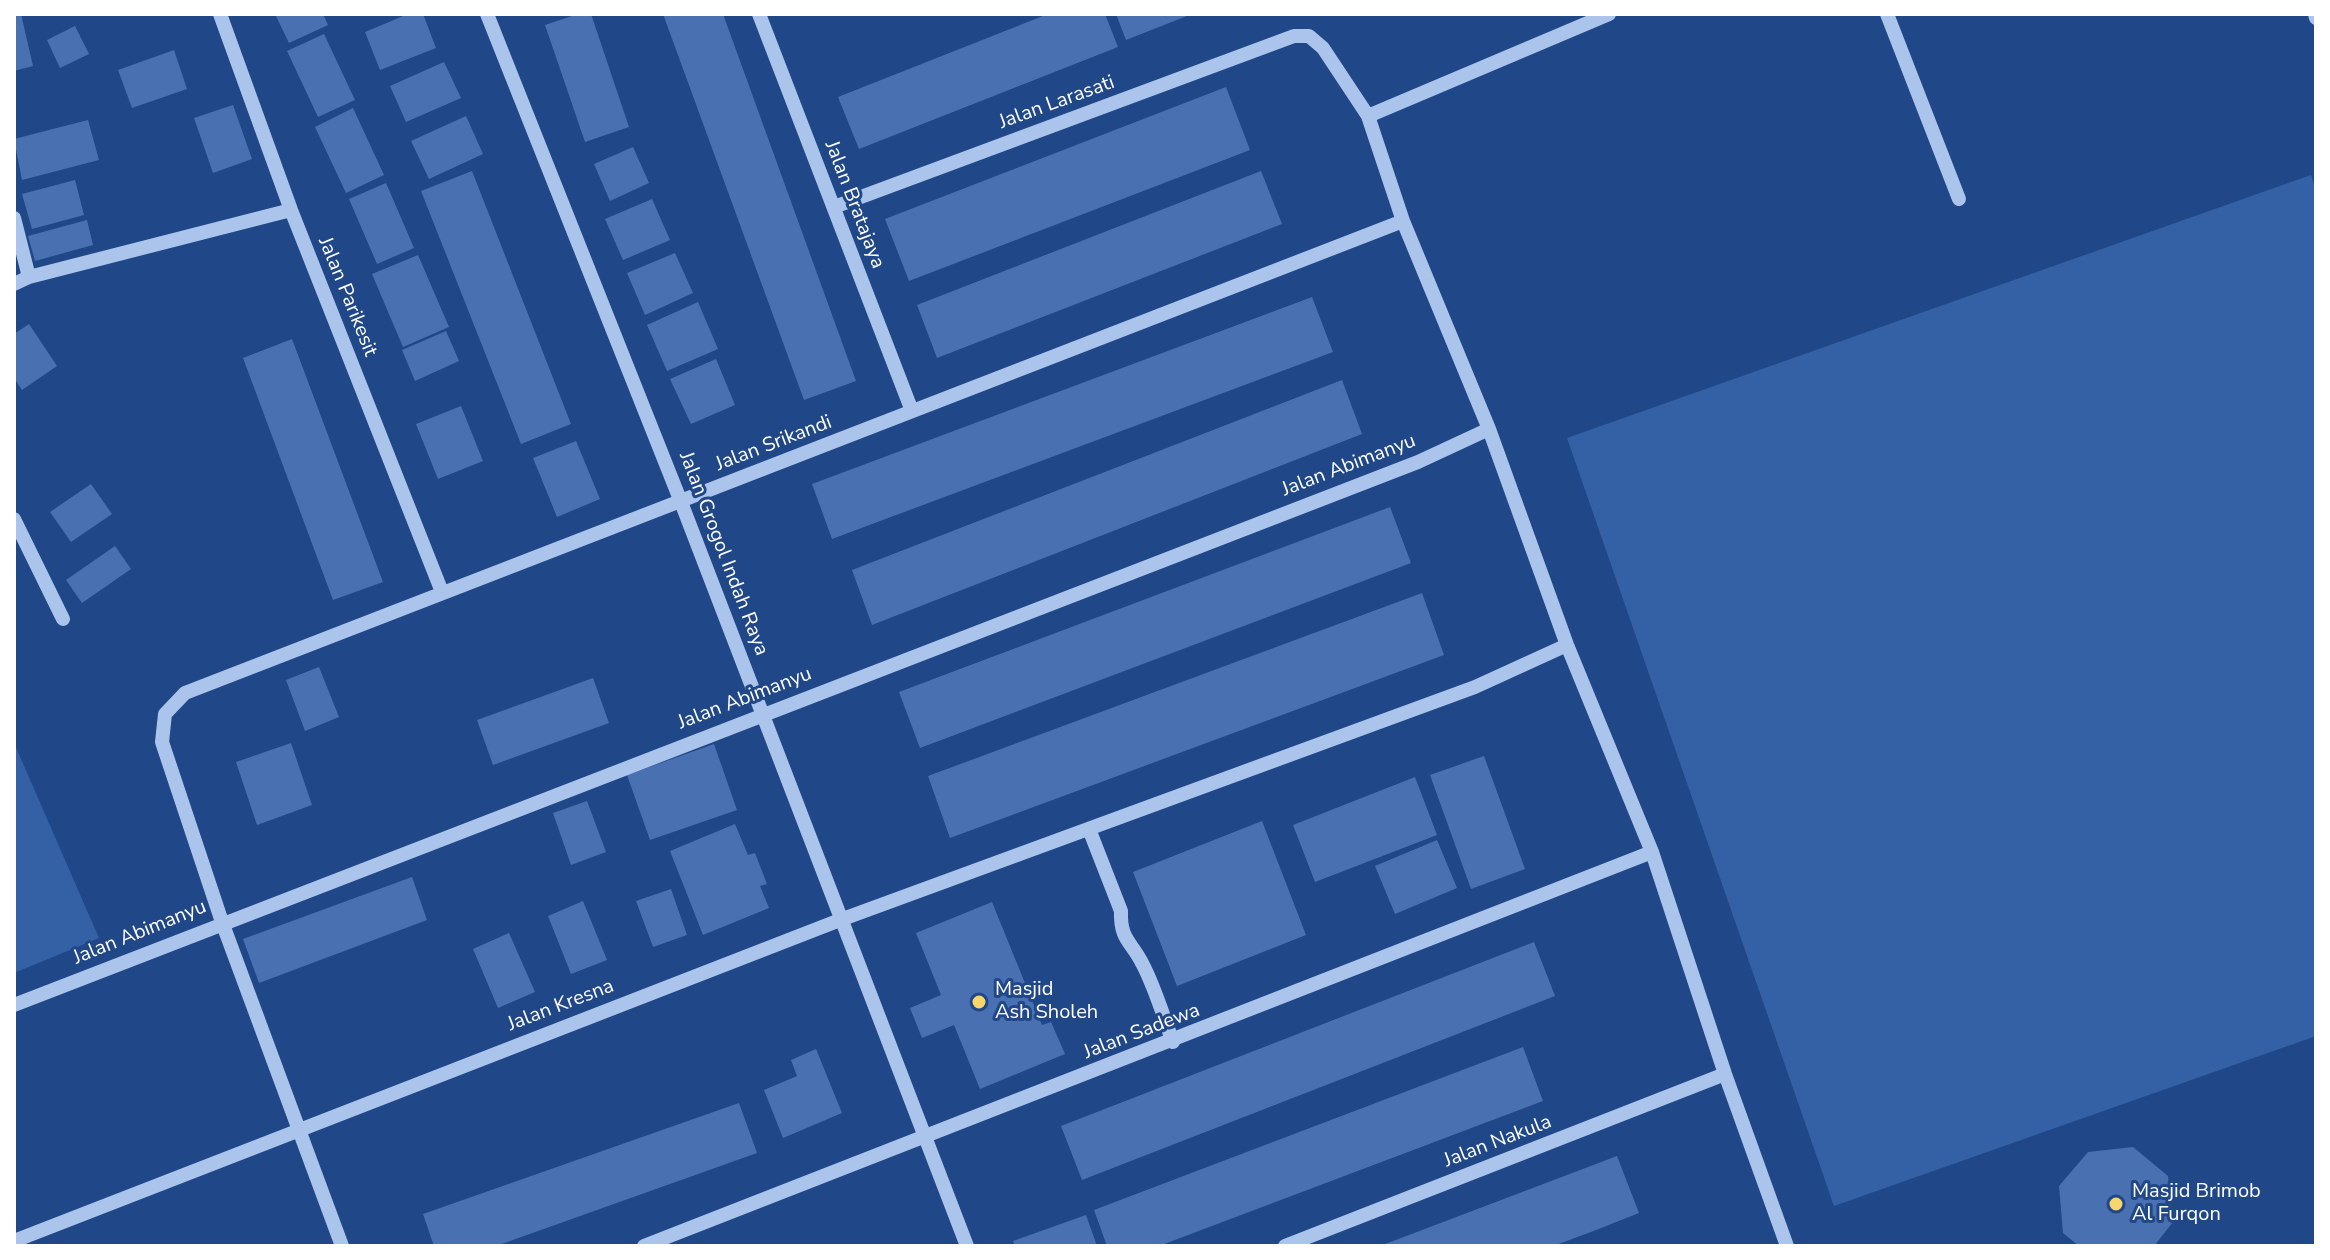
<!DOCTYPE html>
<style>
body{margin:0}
#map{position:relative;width:2330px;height:1260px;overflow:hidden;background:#204888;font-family:"Nunito Sans",sans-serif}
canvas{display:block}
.frame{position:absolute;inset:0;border:16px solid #fff;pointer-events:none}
</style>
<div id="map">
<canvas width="2330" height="1260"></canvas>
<div class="frame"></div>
</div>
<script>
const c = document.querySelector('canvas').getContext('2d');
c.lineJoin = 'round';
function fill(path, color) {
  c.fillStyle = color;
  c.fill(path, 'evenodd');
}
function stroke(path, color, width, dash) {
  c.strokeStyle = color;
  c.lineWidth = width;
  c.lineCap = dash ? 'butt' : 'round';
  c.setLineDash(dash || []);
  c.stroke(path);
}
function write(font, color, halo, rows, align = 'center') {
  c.font = font + ' "Nunito Sans",sans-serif';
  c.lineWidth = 6;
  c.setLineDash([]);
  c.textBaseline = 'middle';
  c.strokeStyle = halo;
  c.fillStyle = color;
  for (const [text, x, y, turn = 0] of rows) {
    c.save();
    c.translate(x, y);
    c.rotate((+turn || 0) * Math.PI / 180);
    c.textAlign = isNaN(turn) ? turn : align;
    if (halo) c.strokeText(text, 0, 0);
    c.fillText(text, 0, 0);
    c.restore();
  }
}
fill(new Path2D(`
 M2311 175 2316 190V1036L1834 1206 1567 438Z
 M14 743 99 938 14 973Z`), '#3461a6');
fill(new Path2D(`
 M14 14H21L33 66 14 71Z
 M275 14H323L328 25 289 43Z
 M408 14H423L436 48 380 70 365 32Z
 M578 14H591L629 127 585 142 545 25Z
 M663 14H723L856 381 804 400Z
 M1048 14H1105L1118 47 859 149 838 97Z
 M1116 14H1192L1126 40Z
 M75 26 89 54 60 68 47 40Z
 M324 34 355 100 318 117 287 51Z
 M174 50 187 89 132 108 118 70Z
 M444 62 461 98 406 122 390 86Z
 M1226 87 1250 150 909 281 885 219Z
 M233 105 252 159 213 173 194 118Z
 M353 108 384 175 346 193 315 127Z
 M466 116 483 154 429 179 411 141Z
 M88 120 99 160 22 180 14 139Z
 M633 147 649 183 610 201 594 164Z
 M472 171 571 424 521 444 421 191Z
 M1261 171 1282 224 937 358 917 305Z
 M75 180 84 215 32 229 22 194Z
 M386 183 414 248 377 264 349 199Z
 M652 199 670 240 623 260 605 219Z
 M87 220 93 245 35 261 28 236Z
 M675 253 693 293 645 315 627 273Z
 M418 255 449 327 403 347 372 274Z
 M1312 297 1333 352 832 539 812 484Z
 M698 302 718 349 667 371 647 325Z
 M29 324 57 366 22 390 14 378V334Z
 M446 331 459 361 415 381 402 350Z
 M292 339 383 582 333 600 243 358Z
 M716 359 735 405 691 424 670 379Z
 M1342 380 1362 434 872 625 852 570Z
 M461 406 483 461 438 479 416 424Z
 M576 441 600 499 557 517 533 458Z
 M91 484 112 514 71 542 50 512Z
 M1390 507 1411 563 920 748 899 692Z
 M115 546 131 569 82 603 66 580Z
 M1422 593 1444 655 950 838 928 776Z
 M319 667 339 717 305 731 286 680Z
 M593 678 609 723 493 765 477 720Z
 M291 743 312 805 257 825 236 762Z
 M714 744 737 810 650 840 627 775Z
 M1484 756 1525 869 1471 889 1430 775Z
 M1415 777 1437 835 1315 882 1293 825Z
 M587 801 606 852 571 865 553 813Z
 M1262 821 1306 935 1177 986 1133 872Z
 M735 824 748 855 755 853 767 884 760 886 769 908 703 935 670 851Z
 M1437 840 1457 888 1395 914 1375 866Z
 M412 877 427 920 259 983 243 939Z
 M671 889 687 935 653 947 636 901Z
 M583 901 607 960 571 974 548 916Z
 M992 902 1042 1025 1051 1022 1065 1054 980 1089 954 1025 922 1038 910 1008 941 995 916 933Z
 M509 933 535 992 498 1008 473 949Z
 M1534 942 1555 996 1082 1180 1061 1126Z
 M1523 1047 1543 1101 1159 1246H1107L1094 1210Z
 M816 1049 842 1113 783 1138 764 1090 797 1076 791 1060Z
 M739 1103 757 1153 496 1246H434L423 1214Z
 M2133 1147 2168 1176 2173 1222 2154 1246H2079L2063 1233 2059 1186 2088 1152Z
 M1617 1156 1639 1213 1591 1232 1553 1246H1380Z
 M1086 1215 1097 1246H1015L1013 1241Z`), '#4971b1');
stroke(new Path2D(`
 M220 14 291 210 442 592
 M487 14 681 502 967 1246
 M759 14 912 411
 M1887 14 1959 199
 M2315 14 2316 18
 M1368 116 1609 14
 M834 207 1294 36H1309L1323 48 1368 116 1403 221 1489 429 1567 645 1652 852 1725 1074 1787 1246
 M14 218 29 277 14 284
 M29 277 291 210
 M14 519 63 619
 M1089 829 1121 911C1120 940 1131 941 1142 963 1155 987 1163 1016 1173 1042
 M14 1005 1418 462 1489 429
 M14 1241 840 920 1475 687 1567 645
 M342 1246 222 922 162 742 165 714 185 693 1403 221
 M644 1246 1652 852
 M1285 1246 1725 1074`), '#abc4eb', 14);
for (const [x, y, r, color] of [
 [979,1002,8,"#f8d66c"],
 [2116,1204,8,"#f8d66c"]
]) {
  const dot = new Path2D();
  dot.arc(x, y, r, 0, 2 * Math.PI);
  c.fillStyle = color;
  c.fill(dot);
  stroke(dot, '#204888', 3);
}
write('20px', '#fff', '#204888', [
 ["Jalan Larasati",1057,103,-20],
 ["Jalan Bratajaya",854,205,69],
 ["Jalan Parikesit",347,297,68],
 ["Jalan Srikandi",774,444,-21],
 ["Jalan Abimanyu",1349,466,-21],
 ["Jalan Grogol Indah Raya",723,554,69],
 ["Jalan Abimanyu",745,699,-21],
 ["Jalan Abimanyu",140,933,-22],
 ["Jalan Kresna",561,1006,-21],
 ["Jalan Sadewa",1142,1032,-21],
 ["Jalan Nakula",1498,1142,-21]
]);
write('20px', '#fff', '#204888', [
 ["Masjid",995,990],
 ["Ash Sholeh",995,1013],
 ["Masjid Brimob",2132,1192],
 ["Al Furqon",2132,1215]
], 'left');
</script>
